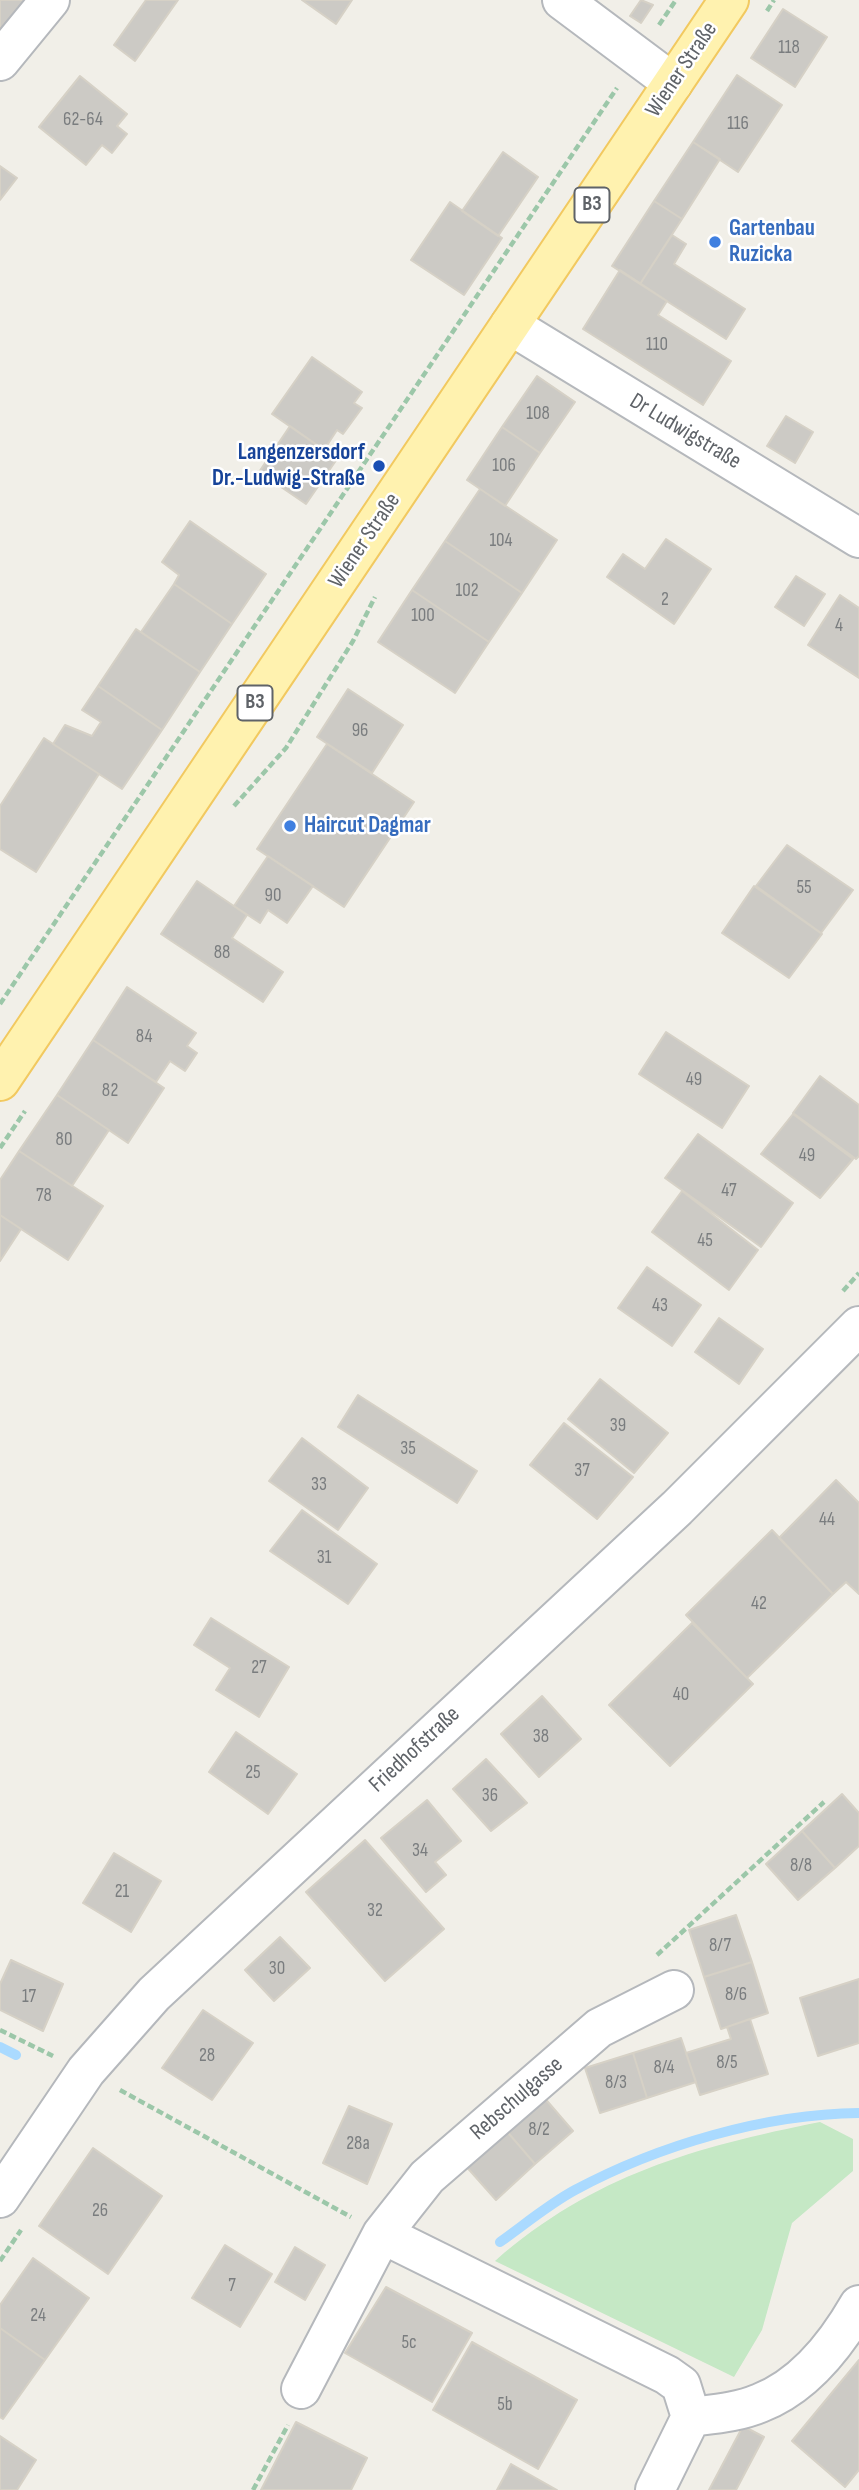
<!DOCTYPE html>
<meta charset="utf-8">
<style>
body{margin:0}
canvas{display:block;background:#f1efe8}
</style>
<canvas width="859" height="2490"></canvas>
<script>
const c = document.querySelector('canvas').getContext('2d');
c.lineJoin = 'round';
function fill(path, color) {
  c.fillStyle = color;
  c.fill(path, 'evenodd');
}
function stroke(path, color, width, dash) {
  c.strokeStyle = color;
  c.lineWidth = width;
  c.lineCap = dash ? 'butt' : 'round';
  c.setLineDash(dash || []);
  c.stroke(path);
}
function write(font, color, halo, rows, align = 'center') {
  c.font = font + ' "Sofia Sans Condensed",sans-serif';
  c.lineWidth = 5;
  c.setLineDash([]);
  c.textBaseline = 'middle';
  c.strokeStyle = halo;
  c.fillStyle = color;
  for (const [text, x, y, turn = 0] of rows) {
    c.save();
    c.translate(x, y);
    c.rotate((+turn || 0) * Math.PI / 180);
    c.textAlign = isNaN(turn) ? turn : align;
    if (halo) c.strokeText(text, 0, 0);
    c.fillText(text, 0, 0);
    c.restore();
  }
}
fill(new Path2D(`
 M820 2122 853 2139V2171L792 2223 762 2330 734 2377 495 2261C593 2175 695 2147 820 2122Z`), '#c5e8c5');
stroke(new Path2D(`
 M0 2047 16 2055
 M500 2242C524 2225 549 2204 575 2190 659 2145 765 2114 859 2113`), '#aadaff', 10);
const building = new Path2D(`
 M0 0H27L0 31Z
 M146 0H178L135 61 114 45Z
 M302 0H352L336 24Z
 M641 0 653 5 641 23 630 16Z
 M783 9 827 37 795 87 751 58Z
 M737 75 782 105 738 172 693 142Z
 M80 76 127 114 117 126 127 134 112 153 102 145 86 165 39 127Z
 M693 142 720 159 682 219 654 201Z
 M503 152 538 177 498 236 462 211Z
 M0 166 17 178 0 200Z
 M654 201 682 219 640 284 612 266Z
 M450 202 502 238 464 295 411 260Z
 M672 235 686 244 674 264 745 309 726 339 640 284Z
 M620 270 667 301 658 315 731 361 703 405 583 329Z
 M312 357 362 392 354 403 362 408 343 434 337 430 324 450 272 414Z
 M537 376 575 402 540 453 502 427Z
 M786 416 813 432 795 463 767 446Z
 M290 426 337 459 306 504 259 472Z
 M502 427 540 453 505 506 467 480Z
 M480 489 557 540 522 593 445 541Z
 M190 521 266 574 232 624 174 584 179 575 162 562Z
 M666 539 711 569 674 624 607 577 623 554 645 569Z
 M445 541 522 593 489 642 412 590Z
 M796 576 825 594 804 626 775 607Z
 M174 584 232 624 200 672 141 632Z
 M412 590 489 642 455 693 378 642Z
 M840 595 859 608V678L808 645Z
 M136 629 200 672 162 730 98 686Z
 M98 686 162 730 122 789 53 744 65 725 92 736 101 722 82 710Z
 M348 689 403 725 372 773 317 737Z
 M44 738 99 774 36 872 0 849V806Z
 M327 744 414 802 344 907 257 849Z
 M787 845 853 890 821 933 756 886Z
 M268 856 313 886 287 923 268 910 260 923 234 906Z
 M197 881 247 915 232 938 283 972 263 1002 161 934Z
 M754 886 822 934 789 978 722 933Z
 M127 987 196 1033 187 1046 197 1053 185 1071 170 1061 156 1082 93 1040Z
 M666 1032 749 1086 722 1128 639 1074Z
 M93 1040 164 1088 128 1143 57 1095Z
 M820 1076 859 1105V1156L856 1159 793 1113Z
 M57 1095 109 1130 72 1186 19 1151Z
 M793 1114 853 1159 820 1198 761 1154Z
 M698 1134 793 1203 761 1247 665 1178Z
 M19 1151 103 1206 68 1260 0 1215V1180Z
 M682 1191 758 1250 729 1290 652 1232Z
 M0 1215 21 1229 0 1261Z
 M647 1267 701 1305 672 1346 618 1308Z
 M719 1318 763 1349 739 1384 695 1352Z
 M600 1379 668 1433 634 1473 568 1419Z
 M358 1395 477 1471 457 1503 338 1427Z
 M564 1423 633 1477 597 1519 530 1465Z
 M302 1438 368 1488 338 1530 269 1481Z
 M836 1480 859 1503V1594L846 1582 833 1594 779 1538Z
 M302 1510 377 1564 348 1604 270 1551Z
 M772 1530 833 1594 747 1678 686 1615Z
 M211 1618 289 1667 259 1717 216 1690 230 1668 194 1645Z
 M692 1623 753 1684 670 1766 609 1705Z
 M542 1696 581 1739 539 1777 501 1734Z
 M236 1732 297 1774 268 1814 209 1772Z
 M486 1759 527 1803 491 1831 453 1789Z
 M842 1794 859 1813V1846L835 1868 802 1831Z
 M427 1800 461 1841 435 1862 446 1875 426 1892 381 1838Z
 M802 1831 835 1868 798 1900 766 1864Z
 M365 1840 444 1929 385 1981 306 1892Z
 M114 1853 161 1881 131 1932 83 1903Z
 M736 1915 752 1962 704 1977 689 1930Z
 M280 1937 310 1968 274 2001 245 1970Z
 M11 1960 63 1984 43 2031 0 2010V1984Z
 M752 1962 768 2013 721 2029 704 1977Z
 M859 1979V2043L818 2056 800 1998Z
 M203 2010 253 2043 212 2100 162 2068Z
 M750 2019 768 2074 700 2095 686 2053 731 2039 727 2027Z
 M681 2038 696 2082 647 2098 633 2053Z
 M633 2053 647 2098 600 2113 585 2068Z
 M542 2095 573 2131 535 2164 504 2128Z
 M349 2106 392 2124 367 2184 323 2163Z
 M504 2128 535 2164 496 2200 464 2164Z
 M93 2148 162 2196 108 2274 39 2226Z
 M225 2245 272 2274 240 2327 192 2298Z
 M295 2247 325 2265 305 2300 275 2282Z
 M33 2258 89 2298 45 2360 0 2328V2305Z
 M386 2287 472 2333 432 2402 345 2353Z
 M0 2328 45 2360 3 2419 0 2417Z
 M472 2342 577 2400 538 2469 433 2410Z
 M859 2360V2470L845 2487 792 2441Z
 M296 2422 367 2458 351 2490H261Z
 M743 2426 764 2437 736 2490H709Z
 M0 2436 36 2460 17 2490H0Z
 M511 2464 557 2490H497Z`);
fill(building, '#cccac5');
stroke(building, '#d6d1c6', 2);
const minor = new Path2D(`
 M562 0 673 83
 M0 61 50 0
 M510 325 859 538
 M0 2198 86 2071 154 1994 677 1508 859 1326
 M382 2234 667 2375 681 2385 691 2417 655 2490
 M301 2389 382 2234 427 2177 599 2028 674 1990
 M691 2417C714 2414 739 2412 760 2403 804 2386 836 2345 859 2305`);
const major = new Path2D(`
 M0 1081 729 0`);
stroke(minor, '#b5b8bc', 42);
stroke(major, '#f2c960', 42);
stroke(new Path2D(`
 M767 11 774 0
 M659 25 676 0
 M234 806 286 748 353 641 375 597
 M0 1004 617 88
 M0 1148 25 1111
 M843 1291 859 1273
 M657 1955 824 1802
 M0 2030 53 2056
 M120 2090 351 2217
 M0 2261 21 2230
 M253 2490 288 2425`), '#9cc7a9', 4.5, [7, 3.5]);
stroke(minor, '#fff', 38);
stroke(major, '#fff2af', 38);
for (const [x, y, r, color] of [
 [715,242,7,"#3f7fe0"],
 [379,466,7,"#1a4fb4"],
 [290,826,7,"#3f7fe0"]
]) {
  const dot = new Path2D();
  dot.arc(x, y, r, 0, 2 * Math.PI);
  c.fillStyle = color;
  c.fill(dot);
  stroke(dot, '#fff', 2.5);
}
write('19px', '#7a7d7f', null, [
 ["118",789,48],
 ["62-64",83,120],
 ["116",738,124],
 ["110",657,345],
 ["108",538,414],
 ["106",504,466],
 ["104",501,541],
 ["102",467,591],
 ["2",665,600],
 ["100",423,616],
 ["4",839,626],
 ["96",360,731],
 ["55",804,888],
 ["90",273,896],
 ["88",222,953],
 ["84",144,1037],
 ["49",694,1080],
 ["82",110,1091],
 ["80",64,1140],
 ["49",807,1156],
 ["47",729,1191],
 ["78",44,1196],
 ["45",705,1241],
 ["43",660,1306],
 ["39",618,1426],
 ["35",408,1449],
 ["37",582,1471],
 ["33",319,1485],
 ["44",827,1520],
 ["31",324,1558],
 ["42",759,1604],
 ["27",259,1668],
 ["40",681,1695],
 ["38",541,1737],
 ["25",253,1773],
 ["36",490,1796],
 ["34",420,1851],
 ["8/8",801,1866],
 ["21",122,1892],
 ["32",375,1911],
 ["8/7",720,1946],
 ["30",277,1969],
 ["8/6",736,1995],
 ["17",29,1997],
 ["28",207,2056],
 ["8/5",727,2063],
 ["8/4",664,2068],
 ["8/3",616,2083],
 ["8/2",539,2130],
 ["28a",358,2144],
 ["26",100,2211],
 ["7",232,2286],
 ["24",38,2316],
 ["5c",409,2343],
 ["5b",505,2405]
]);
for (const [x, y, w] of [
 [592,205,35],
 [255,703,35]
]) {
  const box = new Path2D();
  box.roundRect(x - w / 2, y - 17.5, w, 35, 5);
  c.fillStyle = '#fff';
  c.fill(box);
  stroke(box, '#5f6368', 2);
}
write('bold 21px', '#5f6368', null, [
 ["B3",592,205],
 ["B3",255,703]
]);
write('23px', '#5f6368', '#fff', [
 ["Wiener Straße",682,70,-56],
 ["Dr Ludwigstraße",685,432,31],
 ["Wiener Straße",365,541,-56],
 ["Friedhofstraße",415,1750,-43],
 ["Rebschulgasse",517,2099,-41]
]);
write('bold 23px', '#366cbe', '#fff', [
 ["Gartenbau",729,229],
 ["Ruzicka",729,255],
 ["Haircut Dagmar",304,826]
], 'left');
write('bold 23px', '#164399', '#fff', [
 ["Langenzersdorf",365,453],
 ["Dr.-Ludwig-Straße",365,479]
], 'right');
</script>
